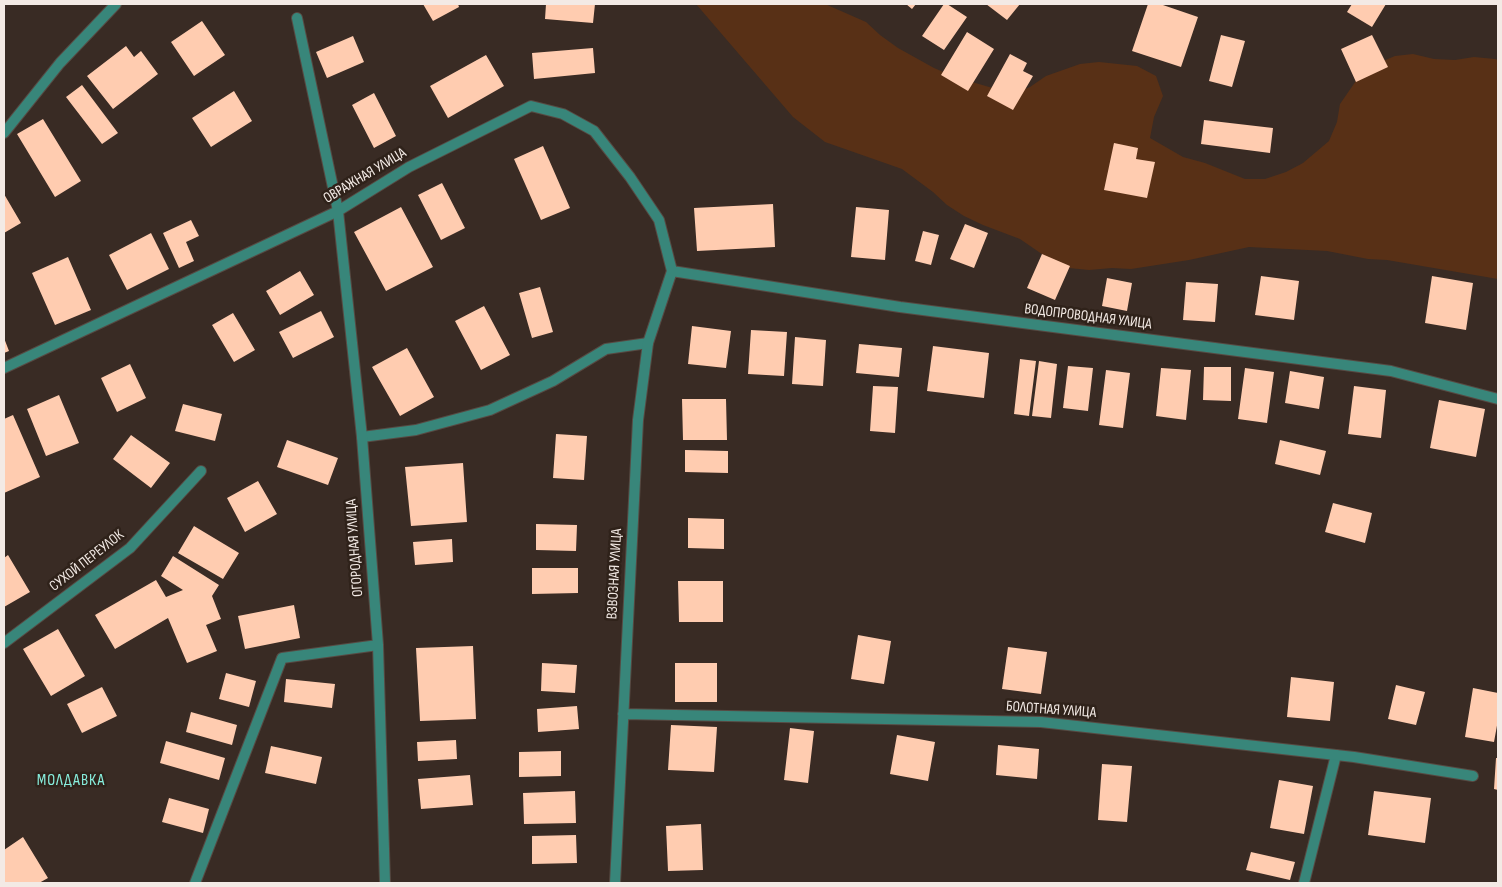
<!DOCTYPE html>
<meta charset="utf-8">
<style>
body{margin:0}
#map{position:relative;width:1502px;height:887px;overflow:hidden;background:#392b24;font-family:"Sofia Sans Condensed",sans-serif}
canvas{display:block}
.frame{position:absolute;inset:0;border:5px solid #f3eae5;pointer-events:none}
</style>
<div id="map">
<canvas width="1502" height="887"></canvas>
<div class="frame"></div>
</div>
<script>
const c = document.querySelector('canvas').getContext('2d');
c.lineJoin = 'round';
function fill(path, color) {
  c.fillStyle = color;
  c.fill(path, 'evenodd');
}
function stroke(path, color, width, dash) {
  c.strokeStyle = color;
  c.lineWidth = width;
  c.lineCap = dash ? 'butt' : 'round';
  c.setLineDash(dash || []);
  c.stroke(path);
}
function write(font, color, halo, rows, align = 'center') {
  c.font = font + ' "Sofia Sans Condensed",sans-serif';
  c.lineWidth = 5;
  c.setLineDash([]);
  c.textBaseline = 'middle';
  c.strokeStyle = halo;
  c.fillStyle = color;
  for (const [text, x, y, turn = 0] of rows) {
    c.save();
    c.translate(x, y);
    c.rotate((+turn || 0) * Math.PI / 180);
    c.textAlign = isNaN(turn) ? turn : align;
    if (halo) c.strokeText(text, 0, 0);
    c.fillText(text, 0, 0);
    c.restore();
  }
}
fill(new Path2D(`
 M696 4H825L866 22 880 35 898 48 934 68 955 77 1013 94 1030 87 1046 76 1080 64 1099 62 1137 66 1156 76 1163 96 1154 117 1150 138 1183 157 1205 163 1245 179H1265L1286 172 1303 163 1329 141 1337 122 1340 104 1360 75 1376 64 1395 56 1413 54 1434 59 1455 60 1474 57 1495 59 1498 60V279L1387 260 1368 259 1327 251 1249 247 1189 260 1131 269 1112 268 1089 270 1069 268 1052 261 1020 239 983 225 964 216 947 205 933 192 902 169 825 142 793 117Z`), '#583016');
fill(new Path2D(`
 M423 4H458L459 7 433 21Z
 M546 4H595L593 23 545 19Z
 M906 4H916L912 9Z
 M944 4H947L967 17 944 50 922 36Z
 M986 4H1020L1007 20Z
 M1148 4H1160L1198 17 1181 67 1132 51Z
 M1352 4H1386L1372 27 1347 12Z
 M202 21 225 55 194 76 171 42Z
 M967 32 994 49 968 91 941 75Z
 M1221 35 1245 41 1232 87 1209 81Z
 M1372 35 1388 67 1356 82 1341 49Z
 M353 36 364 62 327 78 316 52Z
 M126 46 134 57 141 51 158 74 113 109 87 76Z
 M593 48 595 73 534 79 532 53Z
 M1010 54 1027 63 1023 71 1033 76 1013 110 987 96Z
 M486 55 504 86 448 118 430 86Z
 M82 85 118 133 102 144 66 97Z
 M234 91 252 121 211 147 192 118Z
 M374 93 396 136 374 148 352 105Z
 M43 119 81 181 55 197 17 134Z
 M1204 120 1273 128 1270 153 1201 144Z
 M1114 143 1138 148 1136 159 1155 162 1147 198 1104 190Z
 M543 146 570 208 541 220 514 159Z
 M442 183 465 228 441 240 418 195Z
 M4 194 21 223 4 233Z
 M773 204 775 247 697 251 694 208Z
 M401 207 433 267 386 291 354 232Z
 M856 207 889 210 885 260 851 257Z
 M191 220 199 236 186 242 194 261 179 268 163 233Z
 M965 224 988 233 974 268 950 259Z
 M923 231 939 235 931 265 915 261Z
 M151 233 169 269 127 290 109 255Z
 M1042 254 1070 266 1055 300 1027 288Z
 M68 257 91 310 55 325 32 273Z
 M300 271 314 295 280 315 266 291Z
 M1261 276 1299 281 1294 320 1255 315Z
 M1432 276 1473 283 1466 330 1425 323Z
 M1107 278 1132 283 1127 311 1102 306Z
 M1186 282 1218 284 1215 322 1183 320Z
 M540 287 553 332 532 338 519 293Z
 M484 306 510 355 481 370 455 321Z
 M321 311 334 337 293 358 279 332Z
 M233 313 255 350 234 362 212 325Z
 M692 326 731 331 726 368 688 364Z
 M751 330 787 332 784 376 748 374Z
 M795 337 826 340 823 386 792 384Z
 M4 338 9 351 4 353Z
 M859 344 902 348 899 377 856 373Z
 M933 346 989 353 984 398 927 391Z
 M407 348 434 397 400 416 372 367Z
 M1020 359 1036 361 1029 416 1014 414Z
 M1039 361 1057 364 1051 418 1032 416Z
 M130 364 146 398 117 412 101 378Z
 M1068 366 1093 368 1088 411 1063 408Z
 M1204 367H1231V401L1203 400Z
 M1161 368 1191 370 1186 420 1156 416Z
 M1245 368 1274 372 1267 423 1238 419Z
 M1106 370 1130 373 1123 428 1099 425Z
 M1290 371 1324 377 1319 409 1285 403Z
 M873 386 898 387 895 433 870 431Z
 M1354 386 1386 390 1381 438 1348 434Z
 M59 395 79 443 46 456 27 409Z
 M682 399H726L727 440H683Z
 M1439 400 1485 409 1476 457 1430 448Z
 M183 404 222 414 215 441 175 431Z
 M13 415 40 477 4 493V419Z
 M556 434 587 436 584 480 553 478Z
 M131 435 170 463 151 488 113 459Z
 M287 440 338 458 328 485 277 467Z
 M1280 440 1326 451 1320 475 1275 464Z
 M685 450 728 451V473L685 472Z
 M463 463 467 522 411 526 405 467Z
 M258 481 277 514 245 532 227 498Z
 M1333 503 1372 513 1365 543 1325 532Z
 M688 518 724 519V549L688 548Z
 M536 524 577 525 576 551 536 550Z
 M194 526 239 553 223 579 178 553Z
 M452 539 453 562 415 565 413 542Z
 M8 555 30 592 4 607V558Z
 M173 556 219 585 212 596 221 619 206 625 217 651 187 663 168 618 115 649 95 615 156 580 166 597 183 590 161 576Z
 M532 568H578V593L532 594Z
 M678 581H723V622H679Z
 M294 605 300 638 245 649 238 616Z
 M58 629 85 676 51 696 23 649Z
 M858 635 891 641 884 684 851 679Z
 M473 646 476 719 420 721 416 648Z
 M1008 647 1047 652 1041 694 1002 689Z
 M542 663 577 665 575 693 541 691Z
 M675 663H717V702H675Z
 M226 673 256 681 249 707 219 699Z
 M1291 677 1334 682 1330 721 1287 717Z
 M286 679 335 684 332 708 284 702Z
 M1396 685 1425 692 1416 725 1388 719Z
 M102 687 117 716 82 733 67 704Z
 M1473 688 1498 693V720L1494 742 1465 737Z
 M577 706 579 729 538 732 537 709Z
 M191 712 237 725 232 745 186 732Z
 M671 725 717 727 714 772 668 770Z
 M790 728 814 731 808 783 784 780Z
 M897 735 935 742 928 781 890 774Z
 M456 740 457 759 418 761 417 742Z
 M166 741 225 758 219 780 160 763Z
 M998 745 1039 749 1037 779 996 775Z
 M271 746 322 757 316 784 265 773Z
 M561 751V776L519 777V752Z
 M1496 758H1498V790L1494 789Z
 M1102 764 1132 766 1127 822 1098 820Z
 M470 775 473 805 421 809 418 779Z
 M1279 780 1313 786 1304 834 1270 828Z
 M575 791 576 823 524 824 523 793Z
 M1374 791 1431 798 1425 843 1368 835Z
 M169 798 209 809 203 833 162 822Z
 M701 824 703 870 668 871 666 826Z
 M576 835 577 863 532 864V836Z
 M23 837 48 878 39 883H4V850Z
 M1251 852 1295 862 1290 880 1246 870Z`), '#ffccb0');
const lane = new Path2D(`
 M362 437 416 430 490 410 553 381 606 349 648 343
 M4 643 130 548 201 471
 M1304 883 1336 755`);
const street = new Path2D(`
 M297 18 338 211 362 437 378 645 385 883
 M4 133 60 63 116 4
 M672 271 900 307 1391 371 1498 399
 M4 368 338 211 409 167 531 106 563 114 594 131 630 177 659 220 672 271
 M623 714 1041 722 1354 757 1473 776
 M195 883 282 658 378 645
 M615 883 638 420 648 343 672 271`);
stroke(lane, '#574a43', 12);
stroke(street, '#574a43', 12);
stroke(lane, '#38867a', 10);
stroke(street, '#38867a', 10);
write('15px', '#f3eae5', '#2f221a', [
 ["ОВРАЖНАЯ УЛИЦА",365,176,-31],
 ["ВОДОПРОВОДНАЯ УЛИЦА",1088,317,7],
 ["ОГОРОДНАЯ УЛИЦА",355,548,-94],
 ["СУХОЙ ПЕРЕУЛОК",87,561,-38],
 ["ВЗВОЗНАЯ УЛИЦА",615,574,-87],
 ["БОЛОТНАЯ УЛИЦА",1051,710,4]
]);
c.letterSpacing = '1px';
write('16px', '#88efde', '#2f221a', [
 ["МОЛДАВКА",71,781]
]);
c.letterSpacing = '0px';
</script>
